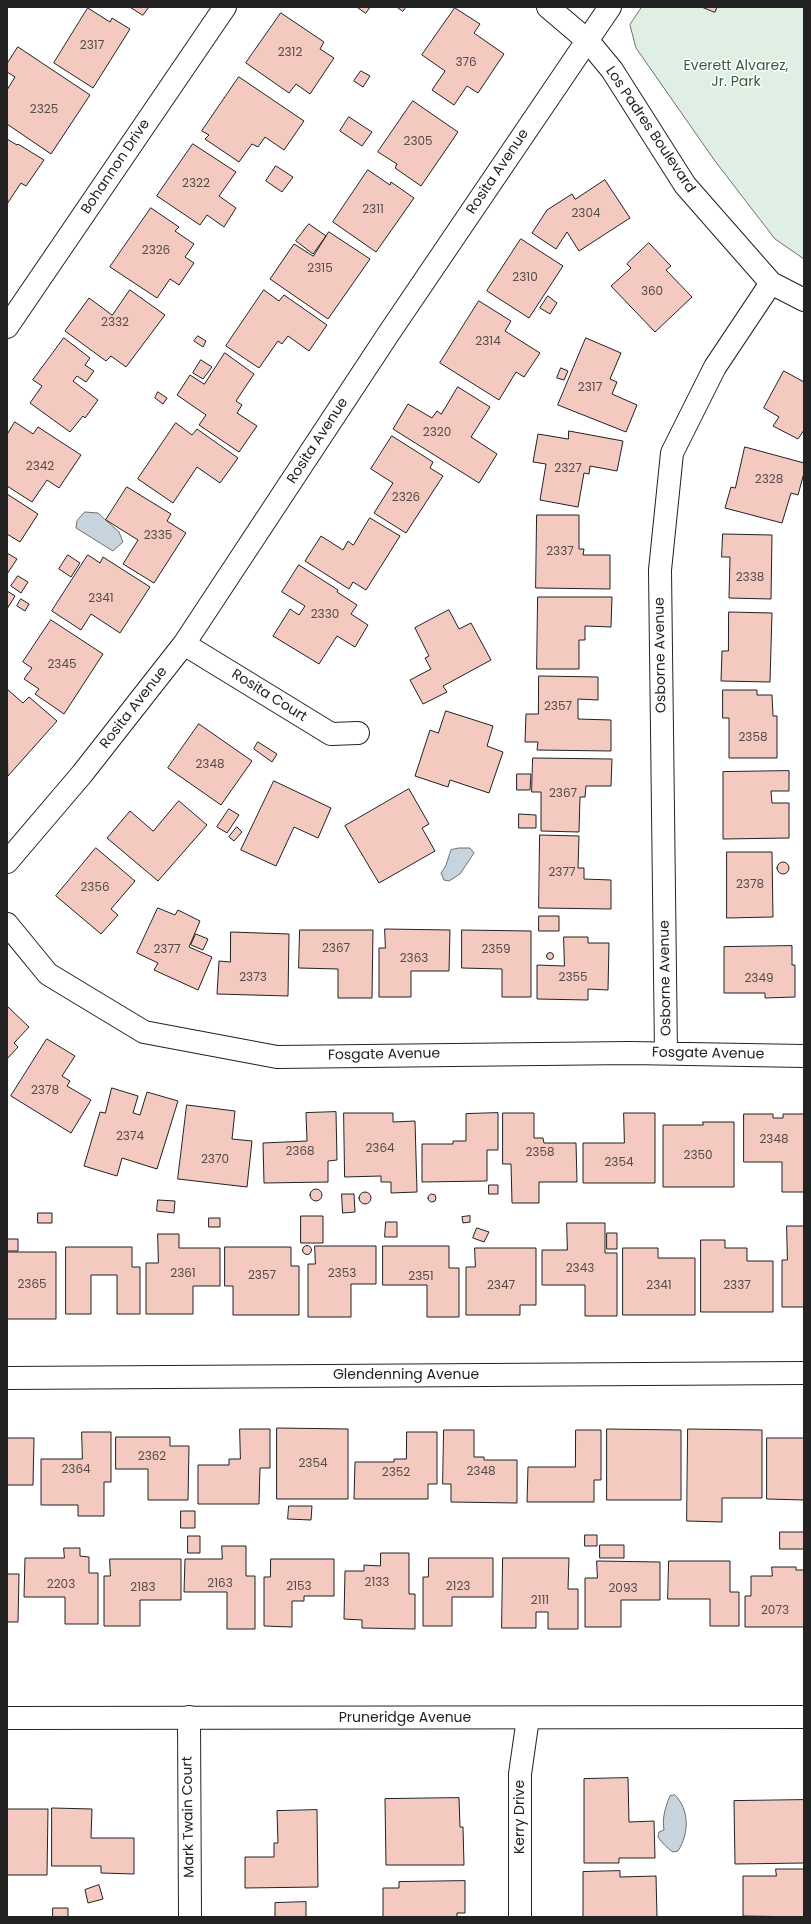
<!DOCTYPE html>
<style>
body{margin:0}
#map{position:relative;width:811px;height:1924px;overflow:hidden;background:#fff;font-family:Poppins,sans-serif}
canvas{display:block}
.frame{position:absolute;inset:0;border:8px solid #222;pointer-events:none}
</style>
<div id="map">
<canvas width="811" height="1924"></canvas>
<div class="frame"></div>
</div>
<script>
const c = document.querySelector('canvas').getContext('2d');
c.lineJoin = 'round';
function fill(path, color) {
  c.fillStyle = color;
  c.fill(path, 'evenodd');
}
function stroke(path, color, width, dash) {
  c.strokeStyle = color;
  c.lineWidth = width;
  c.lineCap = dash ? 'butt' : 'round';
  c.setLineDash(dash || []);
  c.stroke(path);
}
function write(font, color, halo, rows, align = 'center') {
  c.font = font + ' Poppins,sans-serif';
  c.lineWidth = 3;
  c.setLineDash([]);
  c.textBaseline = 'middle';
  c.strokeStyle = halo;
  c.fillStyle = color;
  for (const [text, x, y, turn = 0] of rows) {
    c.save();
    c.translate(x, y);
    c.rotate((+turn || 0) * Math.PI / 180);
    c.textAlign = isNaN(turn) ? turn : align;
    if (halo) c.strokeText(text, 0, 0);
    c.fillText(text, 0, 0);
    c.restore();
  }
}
const green = new Path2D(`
 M642 7H804V259L775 239 715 161 636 48 630 25Z`);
fill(green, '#e0efe3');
stroke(green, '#6f6f6f', 1);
const water = new Path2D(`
 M85 512 98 513 119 532 123 542 113 551 76 528 77 521Z
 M459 848H470L474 853 460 874 449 881 444 880 441 873C448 864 447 860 451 850Z
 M675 1795C690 1810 689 1834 678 1851L673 1852C667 1848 662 1843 658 1837L659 1832 664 1830C662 1818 665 1808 670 1796Z`);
fill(water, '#c7d3dd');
stroke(water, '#6f6f6f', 1);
const building = new Path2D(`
 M130 7H149L143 15Z
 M357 7H370L366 13Z
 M397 7H406L403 11Z
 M702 7H717L715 12Z
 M88 8 110 22 112 18 130 29 93 88 54 63Z
 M455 8 480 24 474 33 504 54 478 93 467 86 454 105 432 90 445 71 422 55Z
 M281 13 324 42 320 49 334 58 310 94 296 84 289 93 246 63Z
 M18 47 90 95 51 154 7 124V90L15 77 7 72V64Z
 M361 71 370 76 363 87 354 81Z
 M239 77 304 121 284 150 265 137 258 147 252 144 239 162 205 139 209 135 202 131Z
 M413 101 458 132 421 186 395 168 397 164 378 152Z
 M349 117 372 132 362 146 340 131Z
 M7 139 17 145 18 144 44 160 26 186 21 183 7 204Z
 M193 144 236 172 219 196 236 208 224 227 207 215 200 225 157 196Z
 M276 166 293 177 282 192 266 181Z
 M368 170 390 185 391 182 414 198 376 252 333 222Z
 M605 180 630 218 579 251 567 232 556 249 532 233 547 210 572 194 575 199Z
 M151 208 179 227 175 231 194 244 185 257 194 263 179 285 170 279 157 298 110 267Z
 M309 224 326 236 313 254 296 241Z
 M329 232 370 259 328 319 270 279 294 244 313 256Z
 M521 239 563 266 529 318 487 291Z
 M649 243 671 266 666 270 692 297 655 332 611 286 631 268 627 264Z
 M130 290 165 315 126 367 111 356 106 361 65 331 89 298 112 315Z
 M264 290 279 301 284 295 327 325 309 351 288 336 282 344 278 341 259 368 226 346Z
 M548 296 557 303 550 314 540 308Z
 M479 301 511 321 505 331 540 353 524 377 516 372 499 400 440 363Z
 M198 336 206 341 203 347 194 341Z
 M64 338 90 358 85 365 94 371 86 382 77 376 73 381 98 400 85 418 83 416 70 432 30 403 42 386 33 380Z
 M586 338 621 353 610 379 617 382 612 394 637 405 626 432 558 405Z
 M225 353 254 374 236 401 242 405 237 413 257 426 239 452 199 425 206 415 177 395 190 375 204 384Z
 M201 360 212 367 203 379 193 373Z
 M561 368 568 371 564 380 557 378Z
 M784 371 804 382V430L798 439 773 426 779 417 764 408Z
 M458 387 490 407 471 437 497 454 479 483 393 429 408 404 432 418 437 411 441 414Z
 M158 392 167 398 163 404 155 398Z
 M15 422 33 434 38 427 81 455 59 488 47 480 32 502 7 486V435Z
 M176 423 192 435 197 429 238 458 220 483 197 467 173 503 138 479Z
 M569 431 623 441 617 471 590 466 589 474 584 473 578 507 540 500 546 464 533 462 538 434 568 439Z
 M392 436 433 462 430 468 443 476 406 533 374 513 393 483 371 469Z
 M745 447 804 463V473L798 495 791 493 782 523 725 508 731 487 735 488Z
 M127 487 171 514 167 521 186 533 154 583 123 564 138 540 106 520Z
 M7 494 38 514 20 542 7 534Z
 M537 515H579V549H584L583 555H610V589L536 588Z
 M370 518 400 536 366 590 353 582 349 589 305 561 321 536 343 550 348 541 353 545Z
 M723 534 772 535 771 599 729 598 730 557H722Z
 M7 553 17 559 7 574Z
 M68 555 80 563 71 577 59 569Z
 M88 555 100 563 103 557 150 587 120 633 91 614 81 630 52 611Z
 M299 565 338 590 337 592 357 605 351 614 368 625 355 647 337 636 319 664 273 636 290 609 299 615 305 606 282 592Z
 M18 576 28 582 21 593 11 586Z
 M7 591 15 596 7 609Z
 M538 597H612L611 627 585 626V640H579V669H537Z
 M21 599 29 604 25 611 17 606Z
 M449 610 459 629 471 623 491 660 443 686 447 692 423 704 410 680 431 669 425 658 429 656 415 628Z
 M729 612 772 613 770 682 721 681 722 651H728Z
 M51 620 103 654 64 714 35 694 39 689 24 679 32 668 23 662Z
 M539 676 598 677V700L578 699V719L611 720V751L537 750 538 742H525L526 714H538Z
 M7 689 23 703 29 697 57 721 8 776Z
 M723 690H757V695H772L773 716H777V758H729V718H723Z
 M446 711 493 726 487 746 503 752 489 793 450 780 448 787 415 776 430 730 438 733Z
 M199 724 252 761 221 805 168 768Z
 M258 742 277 754 272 762 254 749Z
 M533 758 612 759 611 786H586L585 797H580L579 832 541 831V792H532Z
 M789 771V791H771L772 803H789V838L723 839V772Z
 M517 774H531L530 790H517Z
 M274 781 331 808 318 838 294 827 276 866 241 850Z
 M409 789 429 824 422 828 435 851 379 883 345 826Z
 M179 801 207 825 158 881 107 838 130 811 153 831Z
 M229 809 239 815 227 833 217 827Z
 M519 814 536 815V828H519Z
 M237 827 242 832 234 841 229 837Z
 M540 835 579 836 578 868H584V879L611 880V909L539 908Z
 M96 848 135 881 111 909 118 915 101 934 56 896Z
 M727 852H772L773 917 727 918Z
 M777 868a6 6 0 1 1 12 0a6 6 0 1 1-12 0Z
 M158 908 175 915 178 910 200 921 189 947 212 957 198 990 154 970 158 963 137 953Z
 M539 916H559V931H539Z
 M385 929 450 930 449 971H411V997H379V948H385Z
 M300 930H373L372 998H338V969L299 968Z
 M462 930 531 931V997H502V969L462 968Z
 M231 932 289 934 288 996 217 994 219 961 230 962Z
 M196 934 208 939 203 950 191 945Z
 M564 937H588V943H609L608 990 588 989V1000L537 999V965L564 966Z
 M792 946V965H795V997L765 998V993H724V947Z
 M546.5 956a3.5 3.5 0 1 1 7 0a3.5 3.5 0 1 1-7 0Z
 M7 1006 29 1027 14 1043 18 1047 7 1059Z
 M47 1039 75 1056 62 1076 70 1081 67 1086 91 1100 71 1133 11 1096Z
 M112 1088 138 1096 133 1113 140 1115 147 1092 178 1101 157 1169 122 1158 117 1176 84 1166 100 1112 105 1113Z
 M187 1105 235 1111 232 1139 252 1141 247 1187 178 1179Z
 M336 1112 337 1160 328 1161V1182L264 1183 263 1143 307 1141 306 1113Z
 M344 1113H393V1122L415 1121 417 1192 391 1193V1182H381V1176L345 1177Z
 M498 1113V1150H487V1181L422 1182V1144H453V1141H466V1114Z
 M503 1113H534V1138H543L544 1143H576L577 1182H539V1203H512L511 1164H503Z
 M624 1113H655V1183H583V1143H624Z
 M744 1114H773V1118H783V1114H804V1192H782V1162H744Z
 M703 1122H734V1187H663V1125H703Z
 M489 1185H498V1194H489Z
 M310 1195a6 6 0 1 1 12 0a6 6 0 1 1-12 0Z
 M359 1198a6 6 0 1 1 12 0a6 6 0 1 1-12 0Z
 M428 1198a4 4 0 1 1 8 0a4 4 0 1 1-8 0Z
 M342 1194H354L355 1212 343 1213Z
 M158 1200 175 1201 174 1213 157 1211Z
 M38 1213H52V1223H38Z
 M301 1216H323V1243H301Z
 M470 1216V1222L463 1223 462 1217Z
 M209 1218H220V1227H209Z
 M386 1222H397V1237H385Z
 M567 1223H605V1253H617V1316H585V1285H542V1250H567Z
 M787 1226H804V1307H782V1260H787Z
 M477 1228 489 1232 484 1242 473 1238Z
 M607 1233H617V1249H607Z
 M158 1234H179V1248H220V1286H193V1314H146V1263H158Z
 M7 1239H18V1251H7Z
 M701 1240H725V1248H747V1261H773V1312H701Z
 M302.5 1250a4.5 4.5 0 1 1 9 0a4.5 4.5 0 1 1-9 0Z
 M315 1246H376V1284H351V1317H308V1264H315Z
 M383 1246H449V1268H459V1317H427V1285H383Z
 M66 1247H132V1267H140V1314H117V1275H91V1314H66Z
 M225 1247H291V1266H299V1315H233V1286H225Z
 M475 1248H536V1305H520V1315H466V1267H475Z
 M623 1248H658V1258H695V1315H623Z
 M7 1252H56V1319H7Z
 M277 1428 348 1429V1499H277Z
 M240 1429H270V1468H260L259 1504H198V1465H229V1459H240Z
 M607 1429 681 1430V1500H607Z
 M688 1429 762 1430V1498H722V1522L687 1521Z
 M444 1430H474V1457H484V1460H517V1503L451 1502V1484H443Z
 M576 1430H601V1480H594V1502H527L528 1467H575Z
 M82 1432H111V1482H104V1516H78V1505H41V1459H82Z
 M407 1432H437V1484H428V1499H354L355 1462H394V1459H406Z
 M116 1437H170V1446H189L188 1500H148V1469H116Z
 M7 1438H34L33 1485H7Z
 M767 1438H804V1500L767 1499Z
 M289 1506H312L311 1520 288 1519Z
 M181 1511H195V1528H181Z
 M780 1532H804V1549H780Z
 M585 1535H597V1546H585Z
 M188 1536H200V1553H188Z
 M600 1545H624V1558H600Z
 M222 1546H246V1576H255V1629H227V1592H184L185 1559H222Z
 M64 1548H80V1556L89 1557V1573H98V1624H65V1597H24L25 1558H64Z
 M381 1553H409V1594H415V1629L362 1628V1620L344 1619 345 1571H364V1565L380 1566Z
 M429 1558H493V1597H452V1626H423V1577H428Z
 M503 1558H569L568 1589H578V1629H548V1612H536V1628H502Z
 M110 1559H181V1600H140V1626H104V1576H110Z
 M271 1559H334V1596H304V1601H292V1627L264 1626V1577H270Z
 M597 1561 660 1562V1600H621V1627H585V1578H597Z
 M669 1561H730V1592H739V1626H710V1599H668Z
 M772 1567H796V1570H804V1627H745V1596H751V1576H772Z
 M7 1574H19L18 1622H7Z
 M628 1778 629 1822 654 1821 655 1858H619V1863H584V1779Z
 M459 1798 460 1827H463L464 1865H386L385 1799Z
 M804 1800V1863L735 1864 734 1801Z
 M52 1808 92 1809 91 1838H134V1874L101 1873V1866H52Z
 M7 1809H48L47 1875H7Z
 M317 1810 318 1887 245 1888V1857H274V1843H278L277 1811Z
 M776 1869H804V1917L743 1916V1876H776Z
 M620 1871V1877L656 1876 657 1917H583V1872Z
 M465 1881V1913H457V1917H383V1888H399V1882Z
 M99 1885 103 1899 88 1903 85 1890Z
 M306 1902V1917H275V1903Z
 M53 1908H68V1917H53Z`);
fill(building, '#f3c9c0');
stroke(building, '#222', 1);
const minor = new Path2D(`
 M7 327 225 7
 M184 644 331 734 358 733
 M7 862 82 774 184 644 389 333 610 7
 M7 924 48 974 144 1032 277 1057 630 1053 804 1056
 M666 1053 660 570 672 453 715 367 771 283
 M7 1378 804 1373
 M189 1717 190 1917
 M520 1917V1774L528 1718`);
const tertiary = new Path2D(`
 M548 7 588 41 612 70 685 185 771 283 804 300`);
const secondary = new Path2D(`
 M7 1718 804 1717`);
stroke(minor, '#222', 24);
stroke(tertiary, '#222', 24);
stroke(secondary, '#222', 24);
stroke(minor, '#fff', 22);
stroke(tertiary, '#fff', 22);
stroke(secondary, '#fff', 22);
write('12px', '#564c4a', null, [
 ["2317",92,46],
 ["2312",290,53],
 ["376",466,63],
 ["2325",44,110],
 ["2305",418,142],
 ["2322",196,184],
 ["2311",373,210],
 ["2304",586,214],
 ["2326",156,251],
 ["2315",320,269],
 ["2310",525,278],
 ["360",652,292],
 ["2332",115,323],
 ["2314",488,342],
 ["2317",590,388],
 ["2320",437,433],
 ["2342",40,467],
 ["2327",568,469],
 ["2328",769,480],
 ["2326",406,498],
 ["2335",158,536],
 ["2337",560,552],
 ["2338",750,578],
 ["2341",101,599],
 ["2330",325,615],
 ["2345",62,665],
 ["2357",558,707],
 ["2358",753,738],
 ["2348",210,765],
 ["2367",563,794],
 ["2377",562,873],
 ["2378",750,885],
 ["2356",95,888],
 ["2367",336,949],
 ["2377",167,950],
 ["2359",496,950],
 ["2363",414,959],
 ["2373",253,978],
 ["2355",573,978],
 ["2349",759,979],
 ["2378",45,1091],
 ["2374",130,1137],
 ["2348",774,1140],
 ["2364",380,1149],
 ["2368",300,1152],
 ["2358",540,1153],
 ["2350",698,1156],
 ["2370",215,1160],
 ["2354",619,1163],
 ["2343",580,1269],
 ["2361",183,1274],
 ["2353",342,1274],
 ["2357",262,1276],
 ["2351",421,1277],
 ["2365",32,1285],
 ["2347",501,1286],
 ["2341",659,1286],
 ["2337",737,1286],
 ["2362",152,1457],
 ["2354",313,1464],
 ["2364",76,1470],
 ["2348",481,1472],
 ["2352",396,1473],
 ["2133",377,1583],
 ["2163",220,1584],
 ["2203",61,1585],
 ["2153",299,1587],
 ["2123",458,1587],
 ["2183",143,1588],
 ["2093",623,1589],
 ["2111",540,1601],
 ["2073",775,1611]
]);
write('14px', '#2f5e38', '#fff', [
 ["Everett Alvarez,",736,66],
 ["Jr. Park",736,82]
]);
write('14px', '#222', '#fff', [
 ["Los Padres Boulevard",650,130,56],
 ["Bohannon Drive",116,167,-56],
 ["Rosita Avenue",498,172,-56],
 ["Rosita Avenue",318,441,-57],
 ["Osborne Avenue",661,655,-91],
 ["Rosita Court",269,696,32],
 ["Rosita Avenue",134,708,-52],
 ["Osborne Avenue",666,978,-91],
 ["Fosgate Avenue",708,1054,1],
 ["Fosgate Avenue",384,1055,-1],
 ["Glendenning Avenue",406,1375],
 ["Pruneridge Avenue",405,1718],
 ["Mark Twain Court",189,1817,-91],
 ["Kerry Drive",520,1817,-90]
]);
</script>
